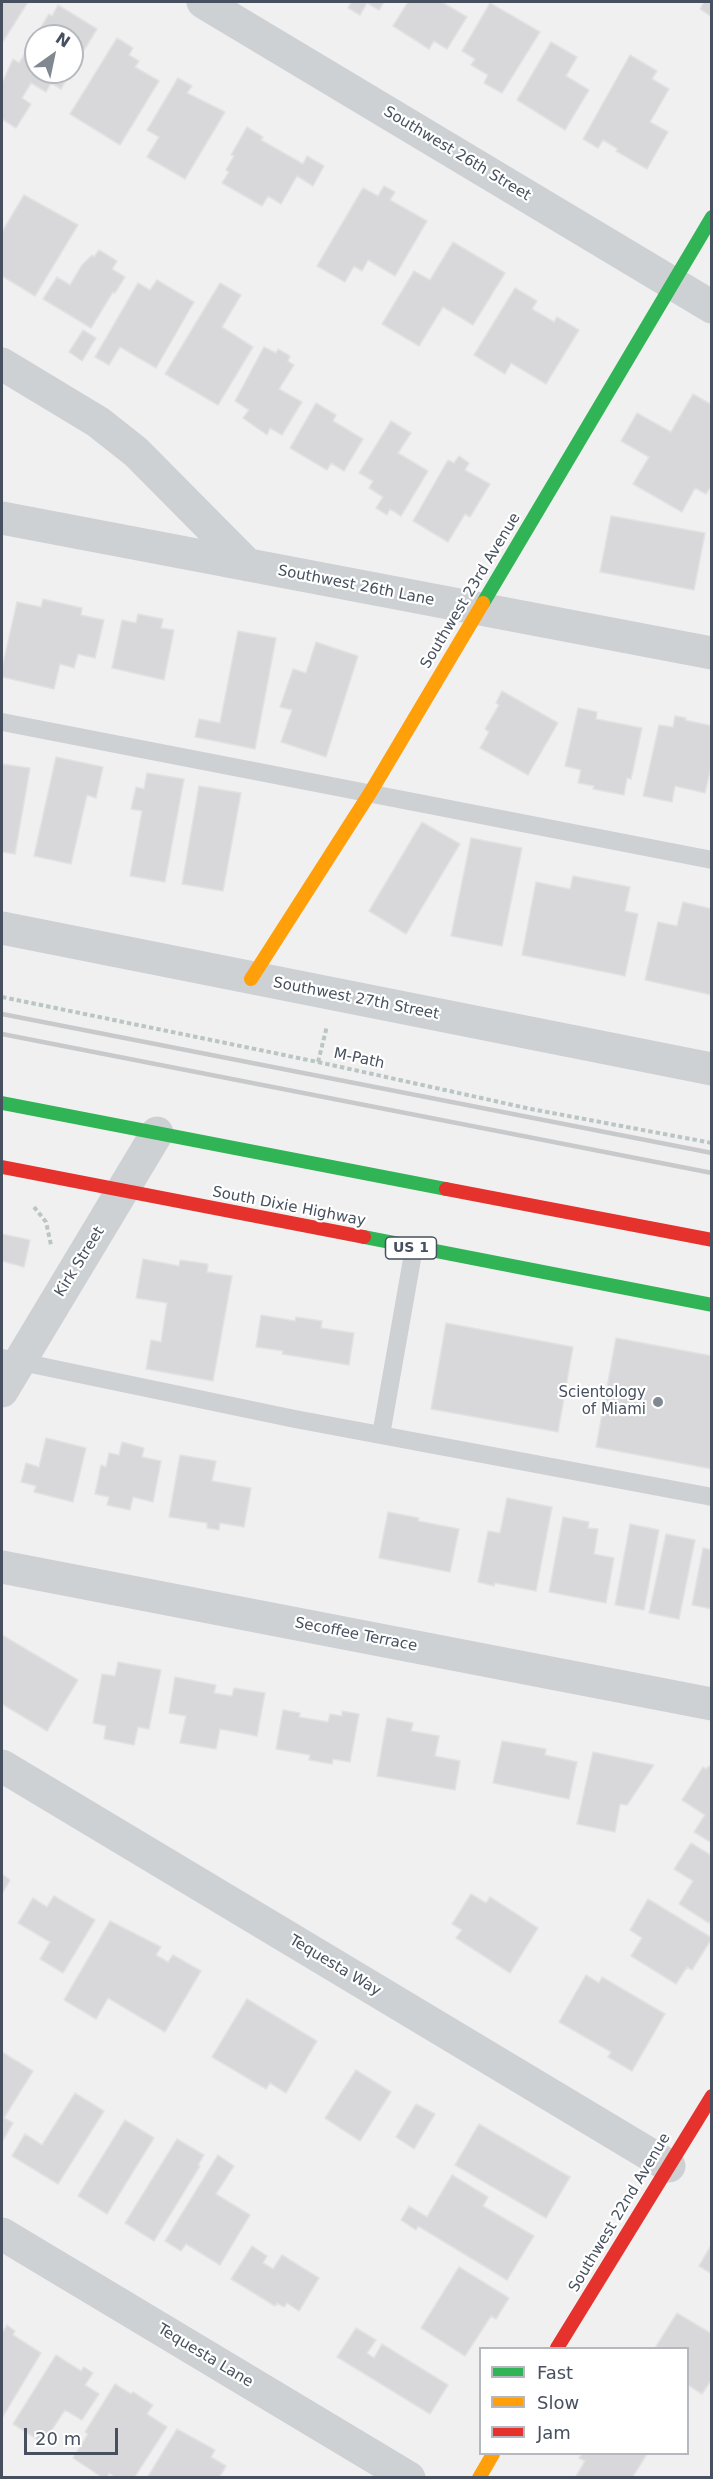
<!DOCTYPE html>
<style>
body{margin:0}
#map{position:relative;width:713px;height:2479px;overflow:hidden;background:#f1f0f0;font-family:"DejaVu Sans",sans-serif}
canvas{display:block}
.frame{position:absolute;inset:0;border:3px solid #46505e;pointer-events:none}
.legend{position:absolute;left:479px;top:2347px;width:210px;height:108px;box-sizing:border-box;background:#fff;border:2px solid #b5b9bf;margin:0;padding:8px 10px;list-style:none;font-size:18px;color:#46505e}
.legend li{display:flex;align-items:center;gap:12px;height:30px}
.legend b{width:30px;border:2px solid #b5b9bf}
.north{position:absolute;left:24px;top:24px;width:60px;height:60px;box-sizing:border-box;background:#fff;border:2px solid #b5b9bf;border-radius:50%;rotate:33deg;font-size:16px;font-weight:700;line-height:24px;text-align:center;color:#46505e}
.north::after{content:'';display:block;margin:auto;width:21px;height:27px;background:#828891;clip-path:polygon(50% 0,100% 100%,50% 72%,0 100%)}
.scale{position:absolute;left:24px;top:2428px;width:94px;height:27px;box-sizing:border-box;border:3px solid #46505e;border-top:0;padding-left:8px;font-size:18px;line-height:21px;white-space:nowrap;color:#46505e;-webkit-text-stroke:4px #fff;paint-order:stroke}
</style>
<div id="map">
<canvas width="713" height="2479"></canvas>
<div class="frame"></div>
<ul class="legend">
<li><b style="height:8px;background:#30b455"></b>Fast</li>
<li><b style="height:8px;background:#ff9f0a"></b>Slow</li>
<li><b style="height:8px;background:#e5322d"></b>Jam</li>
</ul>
<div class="north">N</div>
<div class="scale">20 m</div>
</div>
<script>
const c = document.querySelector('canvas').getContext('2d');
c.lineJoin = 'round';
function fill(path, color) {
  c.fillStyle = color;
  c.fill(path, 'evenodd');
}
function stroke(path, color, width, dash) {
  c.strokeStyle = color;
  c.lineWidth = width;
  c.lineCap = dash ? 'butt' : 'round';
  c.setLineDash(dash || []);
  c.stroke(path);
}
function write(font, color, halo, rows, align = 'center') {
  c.font = font + ' "DejaVu Sans",sans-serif';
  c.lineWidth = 4.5;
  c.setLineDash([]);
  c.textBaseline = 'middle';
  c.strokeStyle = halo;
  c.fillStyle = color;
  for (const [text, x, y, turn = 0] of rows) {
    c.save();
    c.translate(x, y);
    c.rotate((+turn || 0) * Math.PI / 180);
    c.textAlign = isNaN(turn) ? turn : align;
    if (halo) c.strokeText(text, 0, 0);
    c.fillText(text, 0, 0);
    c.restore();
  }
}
const building = new Path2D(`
 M2 2H28L2 43Z
 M349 2H384L379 10 367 3 360 15 348 8 351 3Z
 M408 2H442L467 17 447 49 434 41 429 49 393 26Z
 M704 2H712V17L700 9Z
 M490 3 540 32 502 93 484 83 488 75 471 65 475 59 462 51Z
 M58 5 97 29 72 70V36H36V72H71L61 89 51 83 46 92 31 83 22 98 31 104 16 128 2 119V83L13 59 19 63 49 14 52 16Z
 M117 38 133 48 129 55 139 61 135 67 159 81 120 145 70 114Z
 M551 42 577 57 566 76 589 90 565 130 517 100Z
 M630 55 657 71 652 79 669 89 650 122 668 132 647 169 616 151 618 149 603 140 598 148 583 139Z
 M178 78 192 86 187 93 225 112 185 179 147 157 159 137 147 130Z
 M247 127 263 137 261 140 303 164 307 156 324 166 313 186 297 176 281 204 268 196 262 206 222 183 229 172 226 170 234 156 231 155Z
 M384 186 395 192 390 200 427 221 395 276 368 260 362 271 354 266 345 282 317 266 363 188 378 196Z
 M24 195 78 225 35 296 2 276V232Z
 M453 242 505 273 473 325 443 307 419 346 382 324 414 271 430 280Z
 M99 250 117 261 112 269 125 277 115 293 113 292 91 328 43 299 57 277 70 285 82 265 92 255 94 257Z
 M157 280 194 302 156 368 120 347 109 365 95 357 138 283 150 290Z
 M220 283 241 295 222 327 253 347 218 405 165 374Z
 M515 288 537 301 532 309 554 322 557 317 579 330 546 384 511 363 505 374 474 355Z
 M83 330 96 338 82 361 69 352Z
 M264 347 276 353 278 349 290 356 288 361 294 365 279 389 302 402 282 435 270 428 267 435 243 418 249 410 235 401Z
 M693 394 712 405V485L706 494 695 488 682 512 633 484 649 457 621 441 637 413 671 432Z
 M316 403 336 415 333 421 363 439 344 471 331 463 327 470 290 448Z
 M391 421 411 433 398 453 428 471 401 516 390 509 387 515 376 508 383 497 369 488 373 481 359 473Z
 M459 456 469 463 465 470 490 484 470 517 465 514 448 542 413 521 448 460 454 463Z
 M611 516 705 533 694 590 600 572Z
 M43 599 82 608 81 615 104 620 95 658 78 654 74 668 60 664 54 689 2 677V668L17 602 41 607Z
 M138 614 163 619 161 628 174 630 164 680 112 668 122 620 136 623Z
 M238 631 276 638 255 749 195 737 199 719 220 723Z
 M316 642 358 656 326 757 281 742 292 710 280 707 293 669 306 673Z
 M502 691 558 723 528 775 480 748 489 732 485 729 499 705 496 703Z
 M578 708 597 712 596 719 642 728 631 779 627 778 624 795 593 789 594 786 578 783 581 770 565 766Z
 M675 716 686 718 685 720 712 726V762L705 793 675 786 672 802 643 796 659 725 673 727Z
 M56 757 103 767 96 798 87 795 71 864 34 856Z
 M2 764 30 768 15 854 2 852Z
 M147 773 184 779 165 882 130 876 142 811 131 809 136 787 144 789Z
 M199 786 241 793 223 891 182 884Z
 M422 822 460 844 406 934 369 911Z
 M471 838 522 848 502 946 451 936Z
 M573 876 630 887 625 911 638 914 625 976 522 955 536 882 570 889Z
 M683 902 712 909V995L645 980 658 922 677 926Z
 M2 1234 30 1240 24 1267 2 1261Z
 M143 1259 179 1266 180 1260 208 1264 207 1272 232 1276 213 1381 146 1369 151 1340 161 1342 167 1303 136 1298Z
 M261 1315 295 1321 296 1317 322 1321 321 1328 354 1333 349 1365 282 1354 283 1351 256 1347Z
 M446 1323 573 1347 558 1432 431 1409Z
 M616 1338 712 1356V1469L596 1447Z
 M46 1438 86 1448 73 1502 34 1492 36 1486 21 1482 26 1463 39 1467Z
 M122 1442 144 1448 142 1457 161 1461 153 1502 133 1497 130 1510 107 1505 109 1497 95 1494 101 1465 106 1467 109 1453 119 1455Z
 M180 1455 216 1461 212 1481 251 1488 244 1527 220 1523 219 1530 207 1528V1523L169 1517Z
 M507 1498 552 1507 536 1591 495 1583 494 1586 478 1582 488 1531 500 1533Z
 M388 1512 419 1518 418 1521 459 1529 450 1572 379 1558Z
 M563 1517 589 1522 588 1528 598 1529 594 1554 614 1558 606 1603 549 1592Z
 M630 1524 659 1530 644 1610 615 1605Z
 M666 1534 695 1540 679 1619 649 1613Z
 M703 1548 712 1550V1609L692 1605Z
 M2 1635 78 1680 47 1731 2 1704Z
 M118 1662 161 1670 149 1729 138 1727 134 1745 104 1739 106 1726 93 1723 102 1674 115 1676Z
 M175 1677 216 1685 214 1693 232 1696 234 1688 265 1693 257 1736 220 1729 216 1749 180 1743 186 1716 169 1713Z
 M283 1710 300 1713 299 1717 328 1722 330 1714 342 1716V1711L359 1714 350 1762 333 1759 332 1764 309 1760 310 1755 276 1749Z
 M387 1718 413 1723 411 1731 439 1736 435 1756 460 1761 455 1790 377 1776Z
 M502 1741 546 1749 545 1755 577 1762 569 1799 493 1783Z
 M593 1752 654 1765 627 1805 620 1804 615 1832 577 1824Z
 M709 1766 712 1768V1843L694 1832 705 1815 682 1800 703 1767 706 1769Z
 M691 1843 712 1856V1920L709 1923 679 1904 693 1881 674 1869Z
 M2 1874 10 1880 2 1894Z
 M471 1894 486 1903 490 1897 538 1928 510 1973 456 1938 462 1930 452 1924Z
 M54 1896 95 1920 63 1973 40 1959 50 1942 18 1923 33 1898 47 1907Z
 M648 1899 712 1938 692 1970 687 1967 676 1984 631 1956 642 1938 630 1930Z
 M110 1921 161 1947 156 1955 168 1962 173 1955 201 1971 165 2032 108 1998 96 2019 64 2000Z
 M586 1975 599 1983 602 1977 665 2014 632 2071 608 2057 611 2052 559 2022Z
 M247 1999 317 2041 286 2093 270 2083 266 2089 212 2057Z
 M2 2052 33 2071 4 2118 13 2123 2 2142Z
 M356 2070 391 2092 360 2141 325 2118Z
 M75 2093 104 2111 58 2184 12 2156 25 2134 42 2145Z
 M416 2104 435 2114 414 2149 396 2137Z
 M125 2120 154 2138 107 2214 78 2196Z
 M479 2124 570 2177 546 2218 455 2165Z
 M177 2139 204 2155 198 2165 200 2166 154 2241 125 2223Z
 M218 2155 234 2166 216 2194 250 2215 220 2265 186 2244 181 2251 165 2241Z
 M452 2175 488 2197 483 2206 534 2236 507 2280 418 2226 416 2230 401 2220 409 2206 427 2217Z
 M712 2244V2274L699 2266Z
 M252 2246 267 2256 263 2263 273 2269 282 2255 319 2278 299 2311 287 2303 284 2307 277 2303 275 2306 231 2279Z
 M459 2267 509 2298 496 2319 491 2316 465 2356 421 2328Z
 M677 2313 712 2334V2379L702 2394 688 2385V2348H655Z
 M7 2325 15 2331 13 2335 41 2353 2 2418V2333Z
 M356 2328 376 2340 367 2353 374 2358 382 2344 448 2385 430 2414 337 2357Z
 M56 2355 81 2371 84 2367 93 2373 85 2385 99 2394 82 2420 65 2410 43 2443 13 2424Z
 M115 2384 131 2394 133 2392 153 2405 147 2414 167 2427 134 2478H116L109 2473 107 2478H103L73 2458 88 2434 85 2432Z
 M177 2429 215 2450 211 2457 226 2466 219 2478H147Z
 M582 2454H647L632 2478H575L585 2461 579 2458Z`);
fill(building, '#d8d8db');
stroke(building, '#e2e2e3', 1.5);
stroke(new Path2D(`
 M2 997 318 1062 531 1109 712 1143
 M318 1062 327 1026
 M34 1207 46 1222 51 1245`), '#bac6c4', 4, [4.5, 3]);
stroke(new Path2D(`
 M2 722 712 860
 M2 1358 295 1419 712 1497
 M381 1435 414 1248`), '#ced1d4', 18);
stroke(new Path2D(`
 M203 2 712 307
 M2 364 98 422 136 452 248 565
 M2 518 712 653
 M2 928 712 1069
 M2 1391 157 1133
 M2 1567 712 1704
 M2 1766 669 2166
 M2 2234 409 2478`), '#ced1d4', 33);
stroke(new Path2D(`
 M483 603 712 217
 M2 1103 446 1189
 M364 1237 712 1305`), '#30b455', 14);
stroke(new Path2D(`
 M251 979 370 793 483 603
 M479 2478 493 2454`), '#ff9f0a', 14);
stroke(new Path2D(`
 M2 1167 364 1237
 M446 1189 712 1240
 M557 2348 712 2096`), '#e5322d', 14);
stroke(new Path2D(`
 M2 1014 712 1153
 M2 1034 712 1173`), '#c7c9cb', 4.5);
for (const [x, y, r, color] of [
 [658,1402,6,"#828891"]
]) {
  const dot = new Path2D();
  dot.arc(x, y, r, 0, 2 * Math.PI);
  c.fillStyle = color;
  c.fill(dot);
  stroke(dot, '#fff', 2);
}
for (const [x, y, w] of [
 [411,1248,51]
]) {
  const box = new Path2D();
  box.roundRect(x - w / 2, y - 11, w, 22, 4.5);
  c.fillStyle = '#fff';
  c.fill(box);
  stroke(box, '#46505e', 1.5);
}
write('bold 14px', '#46505e', null, [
 ["US 1",411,1248]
]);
write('15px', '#46505e', '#fff', [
 ["Southwest 26th Street",457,154,31],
 ["Southwest 26th Lane",356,586,11],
 ["Southwest 23rd Avenue",471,591,-59],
 ["Southwest 27th Street",356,999,11],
 ["M-Path",359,1059,12],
 ["South Dixie Highway",289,1207,11],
 ["Kirk Street",80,1262,-58],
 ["Secoffee Terrace",356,1635,11],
 ["Tequesta Way",335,1966,31],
 ["Southwest 22nd Avenue",620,2213,-59],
 ["Tequesta Lane",205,2356,31]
]);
write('15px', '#46505e', '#fff', [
 ["Scientology",646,1393],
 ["of Miami",646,1410]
], 'right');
</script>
